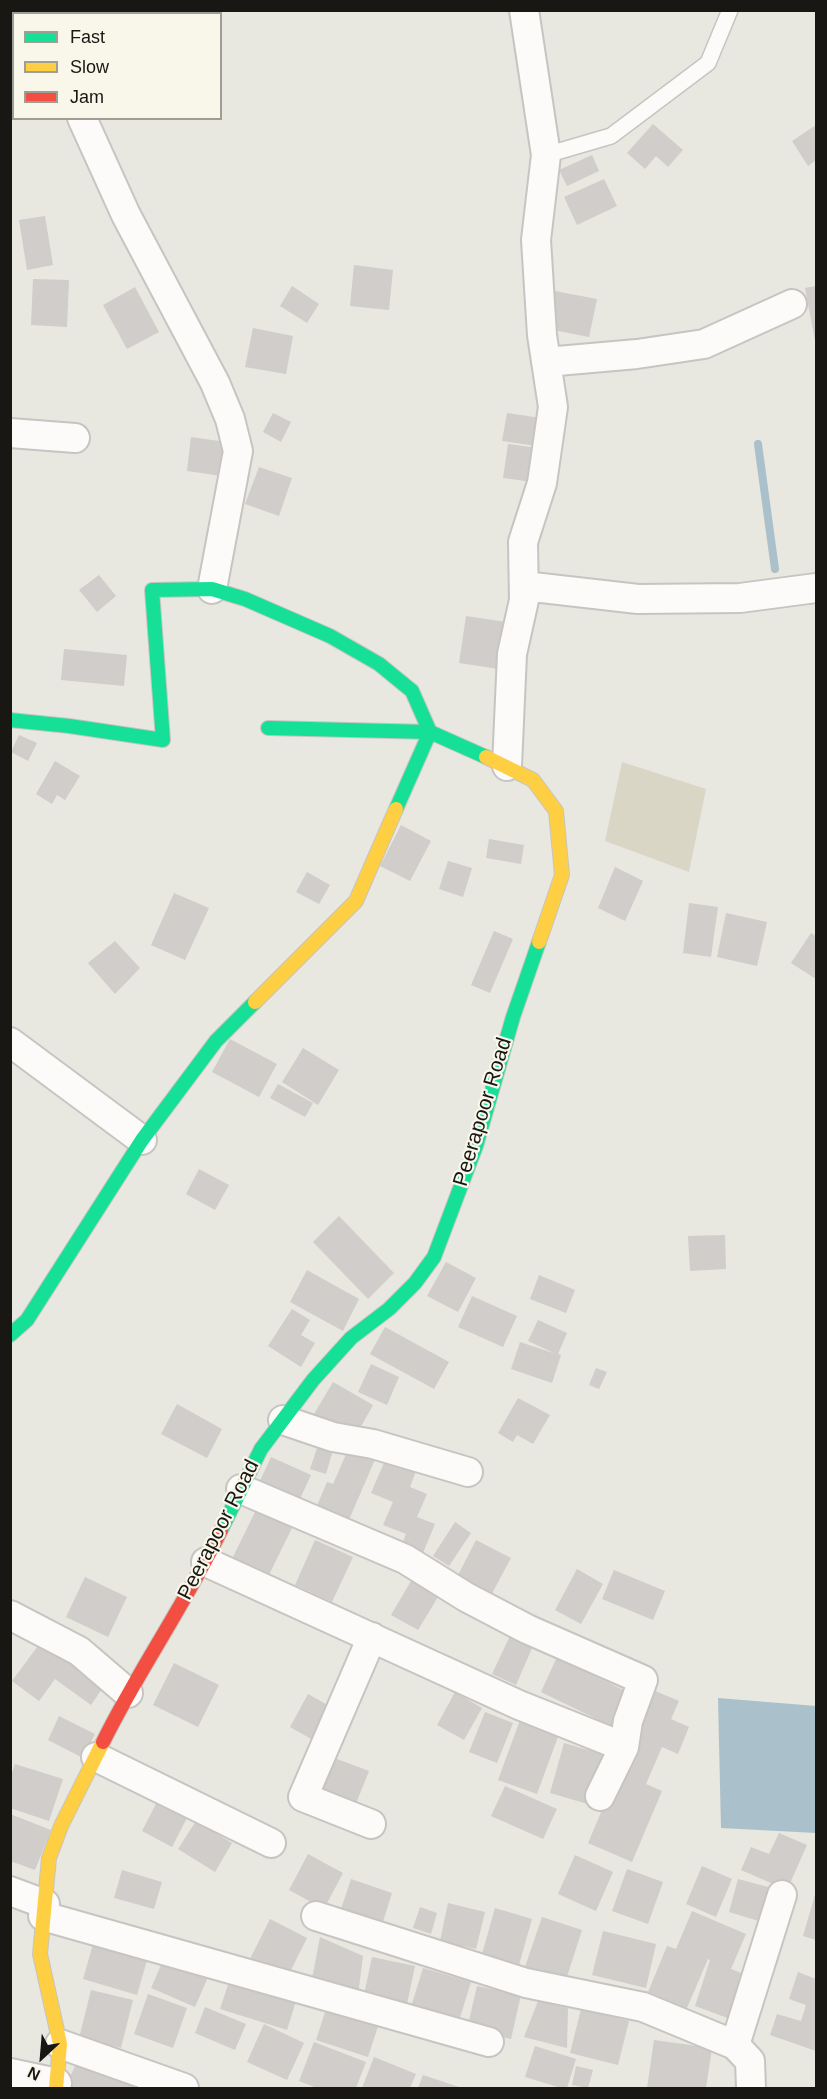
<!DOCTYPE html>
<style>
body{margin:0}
#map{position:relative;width:827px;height:2099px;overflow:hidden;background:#e8e7e0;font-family:Arial,sans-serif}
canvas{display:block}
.frame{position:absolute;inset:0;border:12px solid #181713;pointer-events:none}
.legend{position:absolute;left:12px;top:12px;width:210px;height:108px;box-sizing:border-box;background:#f9f6ea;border:2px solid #9f9d94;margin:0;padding:8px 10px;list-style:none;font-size:18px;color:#181713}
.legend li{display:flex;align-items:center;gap:12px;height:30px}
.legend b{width:30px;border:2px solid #9f9d94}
.north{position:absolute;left:12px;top:2027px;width:60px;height:60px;-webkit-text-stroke:4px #f9f6ea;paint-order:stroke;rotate:206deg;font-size:16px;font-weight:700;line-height:24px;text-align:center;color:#181713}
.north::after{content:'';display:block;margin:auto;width:21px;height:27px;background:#181713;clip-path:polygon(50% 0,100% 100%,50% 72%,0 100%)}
</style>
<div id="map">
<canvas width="827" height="2099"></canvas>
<div class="frame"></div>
<ul class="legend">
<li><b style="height:8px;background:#16e098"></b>Fast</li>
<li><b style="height:8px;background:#ffcf43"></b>Slow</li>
<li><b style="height:8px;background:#f24e42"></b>Jam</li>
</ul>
<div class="north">N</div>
</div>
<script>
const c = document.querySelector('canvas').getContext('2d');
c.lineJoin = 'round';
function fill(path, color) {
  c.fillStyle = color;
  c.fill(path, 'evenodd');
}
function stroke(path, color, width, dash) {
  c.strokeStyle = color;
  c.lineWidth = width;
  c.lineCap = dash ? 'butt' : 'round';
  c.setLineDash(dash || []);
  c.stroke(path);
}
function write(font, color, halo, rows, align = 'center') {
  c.font = font + ' Arial,sans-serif';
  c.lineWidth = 4.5;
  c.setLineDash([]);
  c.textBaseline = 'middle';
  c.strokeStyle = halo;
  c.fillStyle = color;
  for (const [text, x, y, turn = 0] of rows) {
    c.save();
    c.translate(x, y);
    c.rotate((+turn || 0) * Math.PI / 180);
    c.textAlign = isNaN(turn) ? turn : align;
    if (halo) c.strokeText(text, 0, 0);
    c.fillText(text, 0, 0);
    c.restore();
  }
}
fill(new Path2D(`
 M622 762 706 789 689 872 605 841Z`), '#dad6c6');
fill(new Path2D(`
 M718 1698 816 1706V1833L721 1828Z`), '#aac0ca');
stroke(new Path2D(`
 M758 444 775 569`), '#aac0ca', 8);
fill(new Path2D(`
 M653 124 683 150 668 167 656 156 645 169 627 153Z
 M816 125V160L808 166 792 141Z
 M592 155 599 171 567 186 559 170Z
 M604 179 617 206 577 225 564 197Z
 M45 216 53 265 27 270 19 220Z
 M354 265 393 270 389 310 350 306Z
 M33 279 69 280 67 327 31 325Z
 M292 286 319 304 307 323 280 306Z
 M816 286V341H815L805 288Z
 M135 287 159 332 127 349 103 305Z
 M555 291 597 299 589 337 548 329Z
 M253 328 293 336 286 374 245 367Z
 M273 413 291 422 281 442 263 432Z
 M507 413 541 418 537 446 502 441Z
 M191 437 226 442 222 476 187 471Z
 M508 444 538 448 533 482 503 478Z
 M259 467 292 478 279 516 245 504Z
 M99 575 116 596 97 612 79 590Z
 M466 616 513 623 505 670 459 663Z
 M64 649 127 655 124 686 61 680Z
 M19 735 37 743 28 761 11 752Z
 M55 761 80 776 65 800 57 795 52 804 36 794Z
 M401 825 431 841 410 881 380 866Z
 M489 839 524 845 521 864 486 858Z
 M448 861 472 868 463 897 439 889Z
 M615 867 643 881 625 921 598 908Z
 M307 872 330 885 319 904 296 892Z
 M174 893 209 908 185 960 151 945Z
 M689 903 718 907 711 957 683 953Z
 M726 913 767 922 757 966 717 957Z
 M494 931 513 939 490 993 471 985Z
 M811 933 816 936V979L791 963Z
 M115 941 140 968 115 994 88 963Z
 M230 1039 277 1064 259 1097 212 1072Z
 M303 1048 339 1070 318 1105 282 1082Z
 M278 1084 313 1103 305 1117 270 1098Z
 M199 1169 229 1185 215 1210 186 1194Z
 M339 1216 394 1273 368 1299 313 1242Z
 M725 1235 726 1269 690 1271 688 1236Z
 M446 1262 476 1278 458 1312 427 1296Z
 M307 1270 359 1299 343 1331 290 1302Z
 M539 1275 575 1290 566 1313 530 1299Z
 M472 1296 517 1316 503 1347 458 1327Z
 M292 1309 310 1320 301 1335 315 1343 301 1367 268 1346Z
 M538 1320 567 1333 558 1354 561 1355 552 1383 511 1369 520 1342 556 1354 528 1341Z
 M385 1327 449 1362 434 1389 370 1354Z
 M371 1364 399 1377 387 1405 358 1392Z
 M596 1368 607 1372 599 1389 589 1385Z
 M333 1382 373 1405 355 1437 314 1414Z
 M518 1398 550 1415 533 1444 517 1435 513 1442 498 1433Z
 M177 1404 222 1429 207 1458 161 1434Z
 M351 1443 377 1455 348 1522 316 1508 327 1482 333 1484Z
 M318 1445 333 1450 326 1474 310 1469Z
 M271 1457 311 1475 299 1501 259 1483Z
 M386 1458 416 1471 410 1487 427 1494 417 1517 435 1524 423 1553 402 1544 406 1534 383 1525 393 1502 371 1493Z
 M256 1510 292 1528 266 1581 230 1563Z
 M455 1522 471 1533 449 1566 433 1556Z
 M315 1540 353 1557 332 1602 295 1585Z
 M476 1540 511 1558 488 1601 454 1583Z
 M577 1569 603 1584 581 1624 555 1610Z
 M614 1570 665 1591 653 1620 602 1599Z
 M414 1576 441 1592 418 1630 391 1615Z
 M85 1577 127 1597 108 1637 66 1617Z
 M510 1636 533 1646 516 1685 492 1674Z
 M43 1639 106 1683 91 1705 55 1679 39 1701 12 1681Z
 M557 1657 629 1693 613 1727 541 1692Z
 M174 1663 219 1685 198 1727 153 1705Z
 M653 1690 679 1701 671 1719 689 1727 678 1754 662 1747 646 1784 662 1791 632 1862 588 1843Z
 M455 1692 482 1708 464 1740 437 1725Z
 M308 1694 331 1707 313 1740 290 1727Z
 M485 1712 513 1723 497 1763 469 1752Z
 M59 1716 95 1734 83 1758 48 1740Z
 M520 1720 559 1734 537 1794 498 1780Z
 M564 1743 605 1755 591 1805 550 1793Z
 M329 1756 369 1771 353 1811 313 1795Z
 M15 1764 63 1779 49 1821 10 1808V1779Z
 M505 1786 557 1809 543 1839 491 1816Z
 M158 1800 188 1816 172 1847 142 1831Z
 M10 1814 51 1830 35 1870 10 1861Z
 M196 1821 232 1843 215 1872 178 1849Z
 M779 1833 807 1845 787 1890 741 1870 751 1847 769 1854Z
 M308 1854 343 1873 324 1909 289 1890Z
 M575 1855 613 1872 596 1911 558 1894Z
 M702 1866 732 1879 716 1917 686 1904Z
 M627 1869 663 1882 648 1924 612 1911Z
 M122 1870 162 1882 154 1909 114 1898Z
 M351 1879 392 1893 382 1925 340 1912Z
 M738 1879 772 1888 762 1922 729 1912Z
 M816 1891V1940L803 1936Z
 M448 1903 485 1912 476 1949 440 1941Z
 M420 1907 437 1913 431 1934 413 1928Z
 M495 1908 532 1919 519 1965 482 1954Z
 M692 1911 746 1934 731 1969 751 1977 733 2020 695 2006 710 1960 708 1959 687 2008 648 1992 667 1946 676 1949Z
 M542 1917 582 1930 566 1980 525 1967Z
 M270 1919 307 1938 287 1978 250 1959Z
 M603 1931 656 1944 646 1988 592 1975Z
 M96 1934 150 1950 137 1995 83 1979Z
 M320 1937 363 1956 358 1995 311 1984Z
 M165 1956 209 1975 195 2007 151 1988Z
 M372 1957 415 1966 407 2004 364 1995Z
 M423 1968 471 1982 459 2021 411 2007Z
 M798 1972 816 1979V2051L770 2035 777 2014 801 2021 806 2005 789 1999Z
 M231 1976 297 1998 287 2030 220 2009Z
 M477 1986 521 1995 511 2039 467 2029Z
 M91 1990 133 2000 121 2048 79 2038Z
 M148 1994 187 2008 173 2048 134 2034Z
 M329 2000 381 2017 368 2057 316 2040Z
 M538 2001 568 2008 567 2048 524 2037Z
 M205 2007 246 2024 235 2050 195 2033Z
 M581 2009 629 2021 618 2065 570 2053Z
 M264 2024 304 2043 287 2080 247 2062Z
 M654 2040 712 2048 706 2088H647Z
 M314 2042 366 2062 356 2088H317L299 2081Z
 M535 2046 576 2059 567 2088H561L525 2077Z
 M79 2057 138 2081 135 2088H65Z
 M374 2057 416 2074 410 2088H362Z
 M576 2066 593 2070 588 2088 572 2085Z
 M423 2075 462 2088H418Z`), '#d0cdca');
const lane = new Path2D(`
 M546 155 611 136 708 63 730 10`);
const street = new Path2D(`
 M33 10 34 14
 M82 118 126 215 215 383 230 419 238 451 212 589
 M546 362 637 354 704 344 792 304
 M10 433 75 438
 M524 586 638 599 740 598 816 588
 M507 766 512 654 524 600 523 542 542 483 553 407 542 335 536 240 546 155 524 10
 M10 1042 142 1140
 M283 1420 333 1437 373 1444 468 1472
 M241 1489 405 1559 466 1597 527 1629 643 1680 628 1721 624 1747 600 1796
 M206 1562 519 1705 624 1747
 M10 1615 79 1651 128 1693
 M96 1757 271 1843
 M371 1824 303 1797 372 1637
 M10 1891 45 1904
 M43 1916 489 2042
 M316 1916 526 1983 643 2007 735 2045 750 2061 751 2088
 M60 2044 184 2088
 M735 2045 782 1895
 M10 2073 57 2083`);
const fast = new Path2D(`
 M10 720 69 726 163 740 152 590 212 589 245 599 330 636 379 664 412 691 430 732 396 809
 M268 728 430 732 486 757
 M10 1335 27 1320 142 1140 216 1041 255 1002
 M221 1530 261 1449 313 1380 351 1338 389 1309 415 1283 434 1257 476 1146 513 1017 539 942`);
const slow = new Path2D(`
 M486 757 533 780 556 811 562 875 539 942
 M255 1002 356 901 396 809
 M56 2088 60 2044 40 1954 49 1858 61 1826 103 1742`);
const jam = new Path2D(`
 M103 1742C139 1669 186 1603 221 1530`);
stroke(lane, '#c6c5c1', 18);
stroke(street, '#c6c5c1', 32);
stroke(fast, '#c6c5c1', 16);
stroke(slow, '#c6c5c1', 16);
stroke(jam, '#c6c5c1', 16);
stroke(lane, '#fcfbfa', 15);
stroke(street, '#fcfbfa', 28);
stroke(fast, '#16e098', 14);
stroke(slow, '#ffcf43', 14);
stroke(jam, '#f24e42', 14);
write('21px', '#181713', '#f9f6ea', [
 ["Peerapoor Road",483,1112,-73],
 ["Peerapoor Road",219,1530,-63]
]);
</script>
